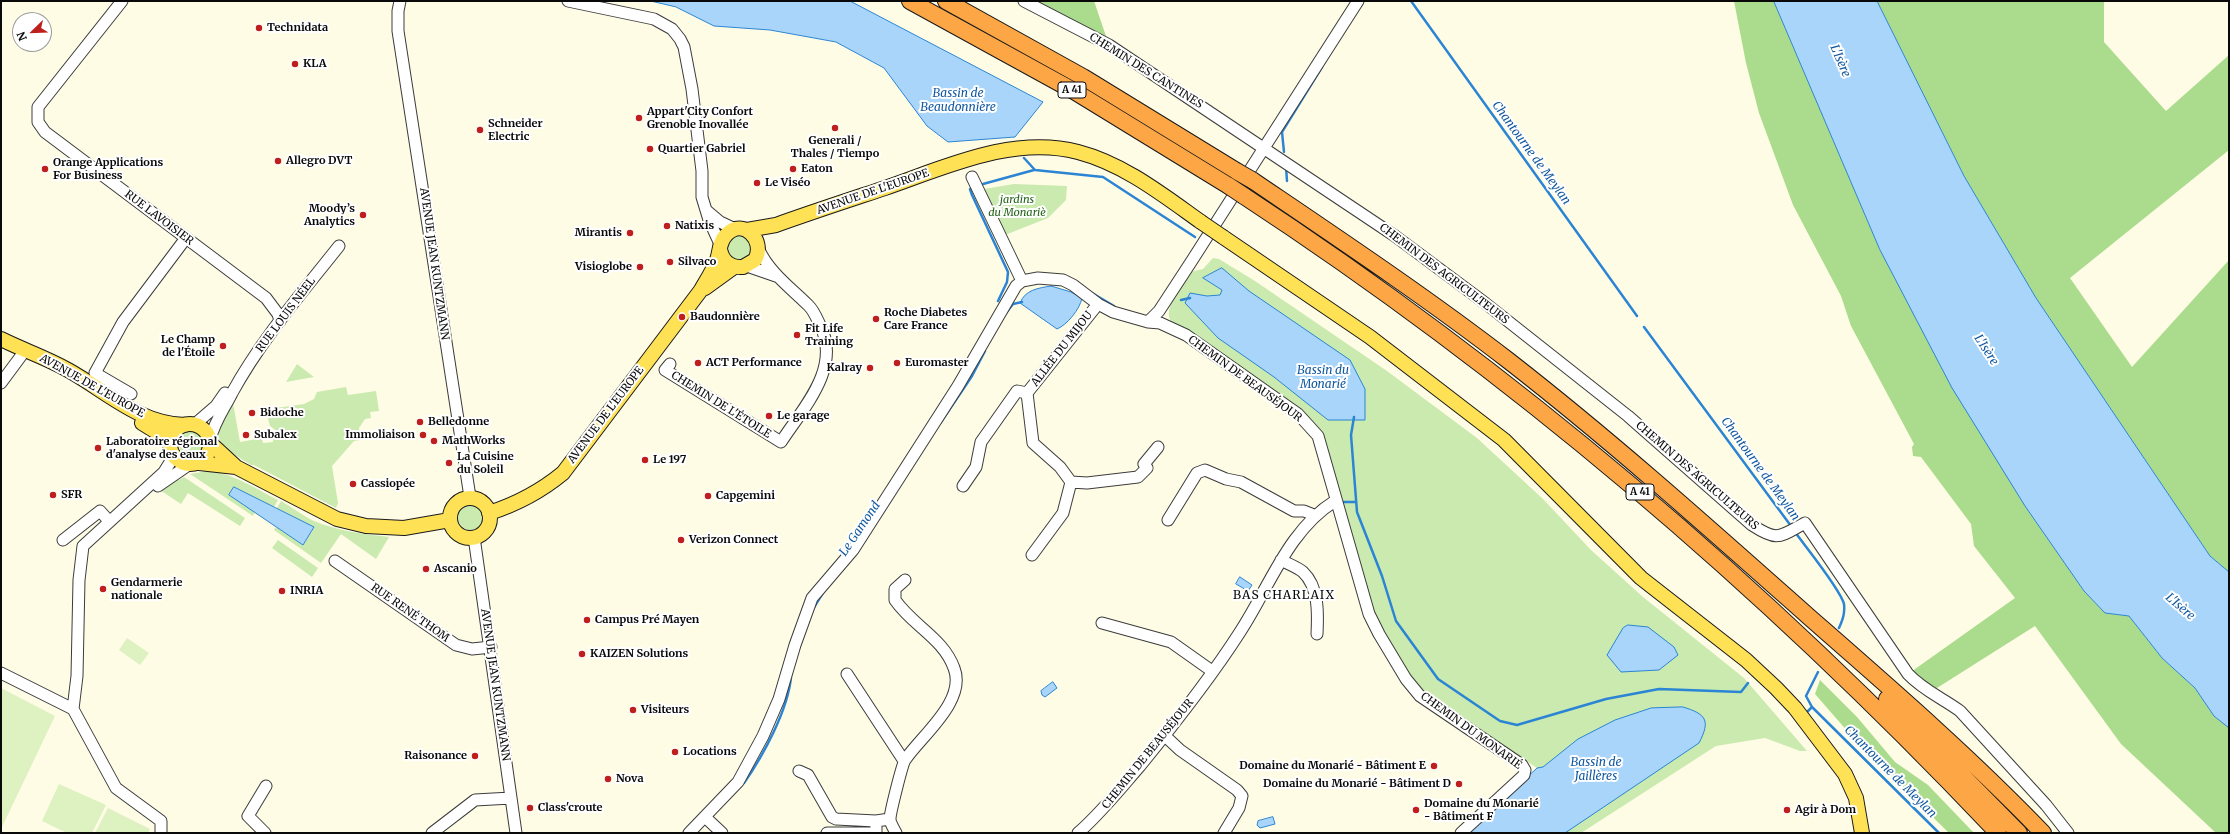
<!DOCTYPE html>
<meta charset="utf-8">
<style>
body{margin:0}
#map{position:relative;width:2230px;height:834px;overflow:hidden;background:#fffce6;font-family:Merriweather,serif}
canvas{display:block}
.frame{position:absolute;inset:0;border:2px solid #090909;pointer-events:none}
.north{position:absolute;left:12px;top:12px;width:40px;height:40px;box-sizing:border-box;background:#fff;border:1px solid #9d9d9d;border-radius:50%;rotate:247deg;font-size:11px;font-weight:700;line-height:16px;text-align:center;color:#090909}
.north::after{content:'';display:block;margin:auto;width:14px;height:18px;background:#bf1f1c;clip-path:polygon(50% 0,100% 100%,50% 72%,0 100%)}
</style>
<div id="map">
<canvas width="2230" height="834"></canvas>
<div class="frame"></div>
<div class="north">N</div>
</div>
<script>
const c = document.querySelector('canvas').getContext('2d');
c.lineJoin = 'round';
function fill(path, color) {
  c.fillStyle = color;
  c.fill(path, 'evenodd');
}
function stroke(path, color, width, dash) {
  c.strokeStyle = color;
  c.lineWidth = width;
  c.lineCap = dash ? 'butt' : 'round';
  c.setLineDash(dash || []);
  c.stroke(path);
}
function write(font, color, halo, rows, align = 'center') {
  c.font = font + ' Merriweather,serif';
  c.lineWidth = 4;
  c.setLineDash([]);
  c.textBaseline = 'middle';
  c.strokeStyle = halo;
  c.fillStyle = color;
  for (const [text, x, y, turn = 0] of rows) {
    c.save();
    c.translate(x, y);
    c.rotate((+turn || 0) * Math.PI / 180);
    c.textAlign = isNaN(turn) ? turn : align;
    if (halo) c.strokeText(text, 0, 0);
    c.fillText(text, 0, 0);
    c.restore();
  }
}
fill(new Path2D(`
 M1014 184 1067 186 1066 200 1048 218 1005 235 984 189Z
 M727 248a12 12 0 1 1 24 0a12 12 0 1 1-24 0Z
 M1213 258 1219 259 1255 281 1387 371 1477 438 1543 499 1591 550 1643 597 1744 678 1807 751H1800L1765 738 1716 746 1581 833H1467L1537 768 1416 688 1368 606 1339 489 1318 429 1292 404 1172 323C1161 309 1182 286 1190 272L1203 269Z
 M297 364 314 377 286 382Z
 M346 387 348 395 376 391 379 411 370 412 371 418 365 419 359 428 360 440 354 441 332 466 338 503 336 508 254 465H251L222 447C213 430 225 417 233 403L240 442 262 438 263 443 273 442V436L279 435V433L270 426 268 419 276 408 304 404 314 399 317 392Z
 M179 444a13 13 0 1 1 26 0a13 13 0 1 1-26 0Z
 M208 471C233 473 256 489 278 500L274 507 234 487 230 495 255 512 253 516 190 474Z
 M184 477 245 518 240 526 188 493 181 504 160 490 177 479 179 480Z
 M281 501C292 507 303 516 314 521 338 531 363 534 389 537L376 559 341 534 321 563 274 530 276 527 303 545 314 528 277 508Z
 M458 517a13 13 0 1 1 26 0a13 13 0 1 1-26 0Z
 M278 540 318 568 312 577 272 548Z`), '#caeaaf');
fill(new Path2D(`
 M1024 1H1094L1109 45Z
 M1734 1H1774L1880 250 2025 506 2084 591 2105 613 2129 616 2162 658 2195 688 2214 716 2229 728V833H2216L2121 744 2035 626 1929 693 1908 674 2015 598 1974 546 1971 524 1921 457 1913 456 1912 447 1914 444 1851 326 1841 296 1793 205 1759 113 1746 63Z
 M1877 1H2104V42L2166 111 2229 55V150L2070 278 2132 367 2229 260V572L2210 556 2036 298 1964 176Z
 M1820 680 1857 717 1895 762 1928 785 1974 833H1949L1862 748 1815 694Z`), '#abdc8d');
fill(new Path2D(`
 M127 638 149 653 140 665 119 650Z
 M1 688 55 716 1 829Z
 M59 784 106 805 92 833H67L42 821Z
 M108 808 150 829 148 833H95Z`), '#ddf1c1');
const water = new Path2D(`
 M651 1H850L1043 102 1015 137 948 142 927 126 884 68 836 42 770 30 714 26 676 7Z
 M1774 1H1877L1964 176 2036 298 2210 556 2229 572V728L2214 716 2195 688 2162 658 2129 616 2105 613 2084 591 2025 506 1952 388 1880 250Z
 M1222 268 1249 291 1350 360 1365 389V420H1328L1274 377 1218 338 1185 303 1190 293 1207 296 1220 295 1222 290 1203 278Z
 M1051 286 1071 292 1082 298C1080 309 1067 325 1057 329L1020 303C1025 290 1038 288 1051 286Z
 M234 487 314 527 303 545 229 495Z
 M1240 577 1252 585 1248 591 1236 584Z
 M1628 625 1648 627 1674 647 1678 655 1659 670 1621 672 1607 655 1623 628Z
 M1053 682 1057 688 1045 697 1042 695 1041 691Z
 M1683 707C1706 714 1711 720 1699 743L1565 833H1467L1537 768 1543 767 1578 739 1615 720 1651 708Z
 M1273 817 1275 824 1260 828 1257 825 1258 821Z`);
fill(water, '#a8d5f9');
stroke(water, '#2b85d4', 1);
stroke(new Path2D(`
 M1411 1 1637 316
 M1284 152 1282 132 1322 67
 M1024 158 1035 170 1103 177 1195 237
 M1286 167 1287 181
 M983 184 1034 170
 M972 188 970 189 972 195 1008 272 1007 282 998 301
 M1092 293 1114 306
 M1181 300 1190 298
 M1006 313 1013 304 1022 302
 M1644 327 1791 526
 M1354 417 1351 435 1357 512 1382 576 1396 621 1438 679 1500 721 1517 725 1606 699 1659 689 1741 692 1748 683
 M941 422 972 376 985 351
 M1341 502H1356
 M1795 532C1805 546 1841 590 1844 604 1845 613 1843 619 1839 628
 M813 609 824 591
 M1818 672 1806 696 1812 707 1939 833
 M1807 712 1812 707
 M744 783C763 756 788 710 791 677`), '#2b85d4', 2.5);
const minor = new Path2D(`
 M122 1 38 107V122L45 132 266 298 278 314 280 321
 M400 1 398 11V31L470 497
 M568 1 654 19 672 29 680 39 684 47 692 89 702 171V197L709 220 720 244
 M1024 1 1109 45 1395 236 1485 303 1628 416 1752 525C1778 542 1779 537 1805 523L1908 674C1923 690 1942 698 1960 711L2046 805 2068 833
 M972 177 1022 281
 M707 211 720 222 735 229
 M747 266 776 276
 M1098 304 1027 393 1033 443 1060 467 1071 482 1087 483 1138 477 1147 468 1144 464 1158 447
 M1148 322 1159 311 1191 262 1358 1
 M670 364 665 370 781 442C803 408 842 368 820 325 817 319 814 311 809 306 791 288 770 273 759 250
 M1 383 21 356
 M131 394 95 373 123 322 186 238
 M194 425 216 406 225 393
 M210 440C214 422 224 409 232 393 261 340 301 294 339 246
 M158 486 190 464
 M963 486 976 467 981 442 1017 391 1027 393
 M1168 520 1197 473 1205 470 1226 479 1241 482 1294 511H1304L1314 515
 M474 537 516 833
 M63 540 100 511 109 521
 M1032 555 1063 513 1071 482
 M1281 560C1288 564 1297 567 1303 572 1319 587 1318 614 1317 634
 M335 561 456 645 472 649 491 647
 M1102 623 1171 642 1212 671
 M1 673 73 709 116 788 161 821V833
 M847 674 904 761
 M73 709 77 676 79 580 83 546 164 472 174 456
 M1165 736 1180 750 1237 790 1242 796 1239 808 1224 833
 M799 771 808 775 832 817 836 819 876 821 890 819
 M705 817 722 833
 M265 833 248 816 266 786
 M432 833 475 800 511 798
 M689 833 738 782 763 736 779 699 795 645 812 598 853 550 958 386 1016 286 1022 281 1038 278 1063 280 1073 285 1098 304 1113 312 1148 322 1160 323 1186 335 1298 414 1318 436 1369 614 1379 634 1406 679 1420 696 1522 765 1525 770 1524 775 1461 833
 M827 833H876V821
 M896 833C894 829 890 823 890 819 890 813 902 765 905 760 921 736 967 701 954 668 943 638 913 626 895 600V589L905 580
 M1078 833C1101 813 1120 789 1140 766 1175 723 1210 679 1240 632 1269 588 1288 530 1335 501`);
const major = new Path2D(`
 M747 230 776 225C812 212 849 200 885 188 946 167 1013 135 1078 152 1124 164 1163 195 1201 222
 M1223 237 1370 337 1504 440 1641 578 1746 660 1776 688 1795 708 1845 774 1856 798 1862 833
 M705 288 734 267
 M1 339C23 350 47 358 68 370 106 391 139 424 185 425
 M142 423 163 436 171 444
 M170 444a20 20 0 1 1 40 0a20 20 0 1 1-40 0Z
 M210 443 236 467 337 519 366 526 404 528 450 520
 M199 463 236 467
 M450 518a20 20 0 1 1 40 0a20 20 0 1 1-40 0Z
 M489 513C517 504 540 492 563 473L701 290C706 281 713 271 717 260 720 252 719 242 726 235 743 217 766 240 755 260L743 267C730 268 722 261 720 249`);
const highway = new Path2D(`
 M910 1 1074 91 1229 186
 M946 1 1083 77 1238 172
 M1252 180C1339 239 1426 297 1509 361 1613 442 1710 529 1808 616 1888 686 1969 756 2043 833
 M1244 196C1520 377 1771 593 1998 833
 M1887 699 2019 833`);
stroke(minor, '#3c3c3c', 13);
stroke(major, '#1a1a1a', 16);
stroke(highway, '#1a1a1a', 18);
stroke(minor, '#fff', 11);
stroke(major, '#ffe156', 14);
stroke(highway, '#fca646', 16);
const majorBridge = new Path2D(`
 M1201 222 1223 237`);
const highwayBridge = new Path2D(`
 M1238 172 1252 180
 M1229 186 1244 196`);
stroke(majorBridge, '#1a1a1a', 16, []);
stroke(highwayBridge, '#1a1a1a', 18, []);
stroke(majorBridge, '#ffe156', 14);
stroke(highwayBridge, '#fca646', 16);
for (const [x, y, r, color] of [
 [259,28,4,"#bf1f1c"],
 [295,64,4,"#bf1f1c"],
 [639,118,4,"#bf1f1c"],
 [835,128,4,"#bf1f1c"],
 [480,130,4,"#bf1f1c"],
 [650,149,4,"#bf1f1c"],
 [278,161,4,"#bf1f1c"],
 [45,169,4,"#bf1f1c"],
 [793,169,4,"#bf1f1c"],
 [757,183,4,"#bf1f1c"],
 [363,215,4,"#bf1f1c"],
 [667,226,4,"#bf1f1c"],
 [630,233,4,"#bf1f1c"],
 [670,262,4,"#bf1f1c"],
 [640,267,4,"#bf1f1c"],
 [682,317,4,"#bf1f1c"],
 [876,319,4,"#bf1f1c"],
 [797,335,4,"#bf1f1c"],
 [223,346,4,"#bf1f1c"],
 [698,363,4,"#bf1f1c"],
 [897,363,4,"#bf1f1c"],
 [870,368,4,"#bf1f1c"],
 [252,413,4,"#bf1f1c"],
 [769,416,4,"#bf1f1c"],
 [420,422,4,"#bf1f1c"],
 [246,435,4,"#bf1f1c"],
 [423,435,4,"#bf1f1c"],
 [434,441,4,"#bf1f1c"],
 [98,448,4,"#bf1f1c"],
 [645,460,4,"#bf1f1c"],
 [449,463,4,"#bf1f1c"],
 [353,484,4,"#bf1f1c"],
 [53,495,4,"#bf1f1c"],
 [708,496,4,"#bf1f1c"],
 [681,540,4,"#bf1f1c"],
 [426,569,4,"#bf1f1c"],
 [103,589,4,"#bf1f1c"],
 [282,591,4,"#bf1f1c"],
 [587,620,4,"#bf1f1c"],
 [582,654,4,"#bf1f1c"],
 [633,710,4,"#bf1f1c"],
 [675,752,4,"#bf1f1c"],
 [475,756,4,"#bf1f1c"],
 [1434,766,4,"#bf1f1c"],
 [608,779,4,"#bf1f1c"],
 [1459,784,4,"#bf1f1c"],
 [530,808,4,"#bf1f1c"],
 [1416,810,4,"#bf1f1c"],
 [1787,810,4,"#bf1f1c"]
]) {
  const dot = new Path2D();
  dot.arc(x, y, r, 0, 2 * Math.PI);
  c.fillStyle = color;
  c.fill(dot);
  stroke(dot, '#fff', 1.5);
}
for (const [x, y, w] of [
 [1072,90,28],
 [1640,492,28]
]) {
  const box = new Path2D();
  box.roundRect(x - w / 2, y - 8, w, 16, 3);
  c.fillStyle = '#fff';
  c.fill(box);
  stroke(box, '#090909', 1);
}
write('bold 10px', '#090909', null, [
 ["A 41",1072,90],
 ["A 41",1640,492]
]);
write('bold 11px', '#090909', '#fff', [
 ["Technidata",267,28],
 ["KLA",303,64],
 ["Appart'City Confort",647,112],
 ["Grenoble Inovallée",647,125],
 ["Schneider",488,124],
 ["Electric",488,137],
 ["Generali /",835,141,"center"],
 ["Thales / Tiempo",835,154,"center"],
 ["Quartier Gabriel",658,149],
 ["Allegro DVT",286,161],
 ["Orange Applications",53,163],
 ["For Business",53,176],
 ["Eaton",801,169],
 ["Le Viséo",765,183],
 ["Moody’s",355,209,"right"],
 ["Analytics",355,222,"right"],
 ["Natixis",675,226],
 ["Mirantis",622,233,"right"],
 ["Silvaco",678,262],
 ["Visioglobe",632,267,"right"],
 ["Roche Diabetes",884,313],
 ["Care France",884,326],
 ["Baudonnière",690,317],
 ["Fit Life",805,329],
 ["Training",805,342],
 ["Le Champ",215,340,"right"],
 ["de l'Étoile",215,353,"right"],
 ["ACT Performance",706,363],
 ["Euromaster",905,363],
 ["Kalray",862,368,"right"],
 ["Bidoche",260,413],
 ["Le garage",777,416],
 ["Belledonne",428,422],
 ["Subalex",254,435],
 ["Immoliaison",415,435,"right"],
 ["MathWorks",442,441],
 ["Laboratoire régional",106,442],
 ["d'analyse des eaux",106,455],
 ["La Cuisine",457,457],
 ["du Soleil",457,470],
 ["Le 197",653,460],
 ["Cassiopée",361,484],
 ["SFR",61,495],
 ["Capgemini",716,496],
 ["Verizon Connect",689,540],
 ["Ascanio",434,569],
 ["Gendarmerie",111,583],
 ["nationale",111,596],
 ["INRIA",290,591],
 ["Campus Pré Mayen",595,620],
 ["KAIZEN Solutions",590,654],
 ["Visiteurs",641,710],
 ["Locations",683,752],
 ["Raisonance",467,756,"right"],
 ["Domaine du Monarié - Bâtiment E",1426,766,"right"],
 ["Nova",616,779],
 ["Domaine du Monarié - Bâtiment D",1451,784,"right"],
 ["Domaine du Monarié",1424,804],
 ["- Bâtiment F",1424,817],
 ["Class'croute",538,808],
 ["Agir à Dom",1795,810]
], 'left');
write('11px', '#090909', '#fff', [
 ["CHEMIN DES CANTINES",1146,71,32],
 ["AVENUE DE L'EUROPE",873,192,-19],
 ["RUE LAVOISIER",159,218,37],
 ["AVENUE JEAN KUNTZMANN",434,264,82],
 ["CHEMIN DES AGRICULTEURS",1444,274,37],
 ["RUE LOUIS NÉEL",286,315,-53],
 ["ALLÉE DU MIJOU",1062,349,-52],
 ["CHEMIN DE BEAUSÉJOUR",1245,379,36],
 ["AVENUE DE L'EUROPE",92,386,29],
 ["CHEMIN DE L'ÉTOILE",721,405,32],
 ["AVENUE DE L'EUROPE",606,415,-53],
 ["CHEMIN DES AGRICULTEURS",1697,476,41],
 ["RUE RENÉ THOM",410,613,35],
 ["AVENUE JEAN KUNTZMANN",495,685,82],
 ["CHEMIN DU MONARIÉ",1471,731,36],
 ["CHEMIN DE BEAUSÉJOUR",1148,754,-51]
]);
write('italic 11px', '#236318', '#fff', [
 ["jardins",1017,200],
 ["du Monariè",1017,213]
]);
write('italic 12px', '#0f579f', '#fff', [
 ["L'Isère",1840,61,67],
 ["Bassin de",958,94],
 ["Beaudonnière",958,108],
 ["Chantourne de Meylan",1531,153,54],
 ["L'Isère",1986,350,57],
 ["Bassin du",1323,371],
 ["Monarié",1323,385],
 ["Chantourne de Meylan",1760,469,54],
 ["Le Gamond",860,529,-56],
 ["L'Isère",2180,607,41],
 ["Bassin de",1596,763],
 ["Jaillères",1596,777],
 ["Chantourne de Meylan",1890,772,45]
]);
c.letterSpacing = '1px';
write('12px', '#090909', '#fff', [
 ["BAS CHARLAIX",1284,596]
]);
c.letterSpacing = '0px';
</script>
